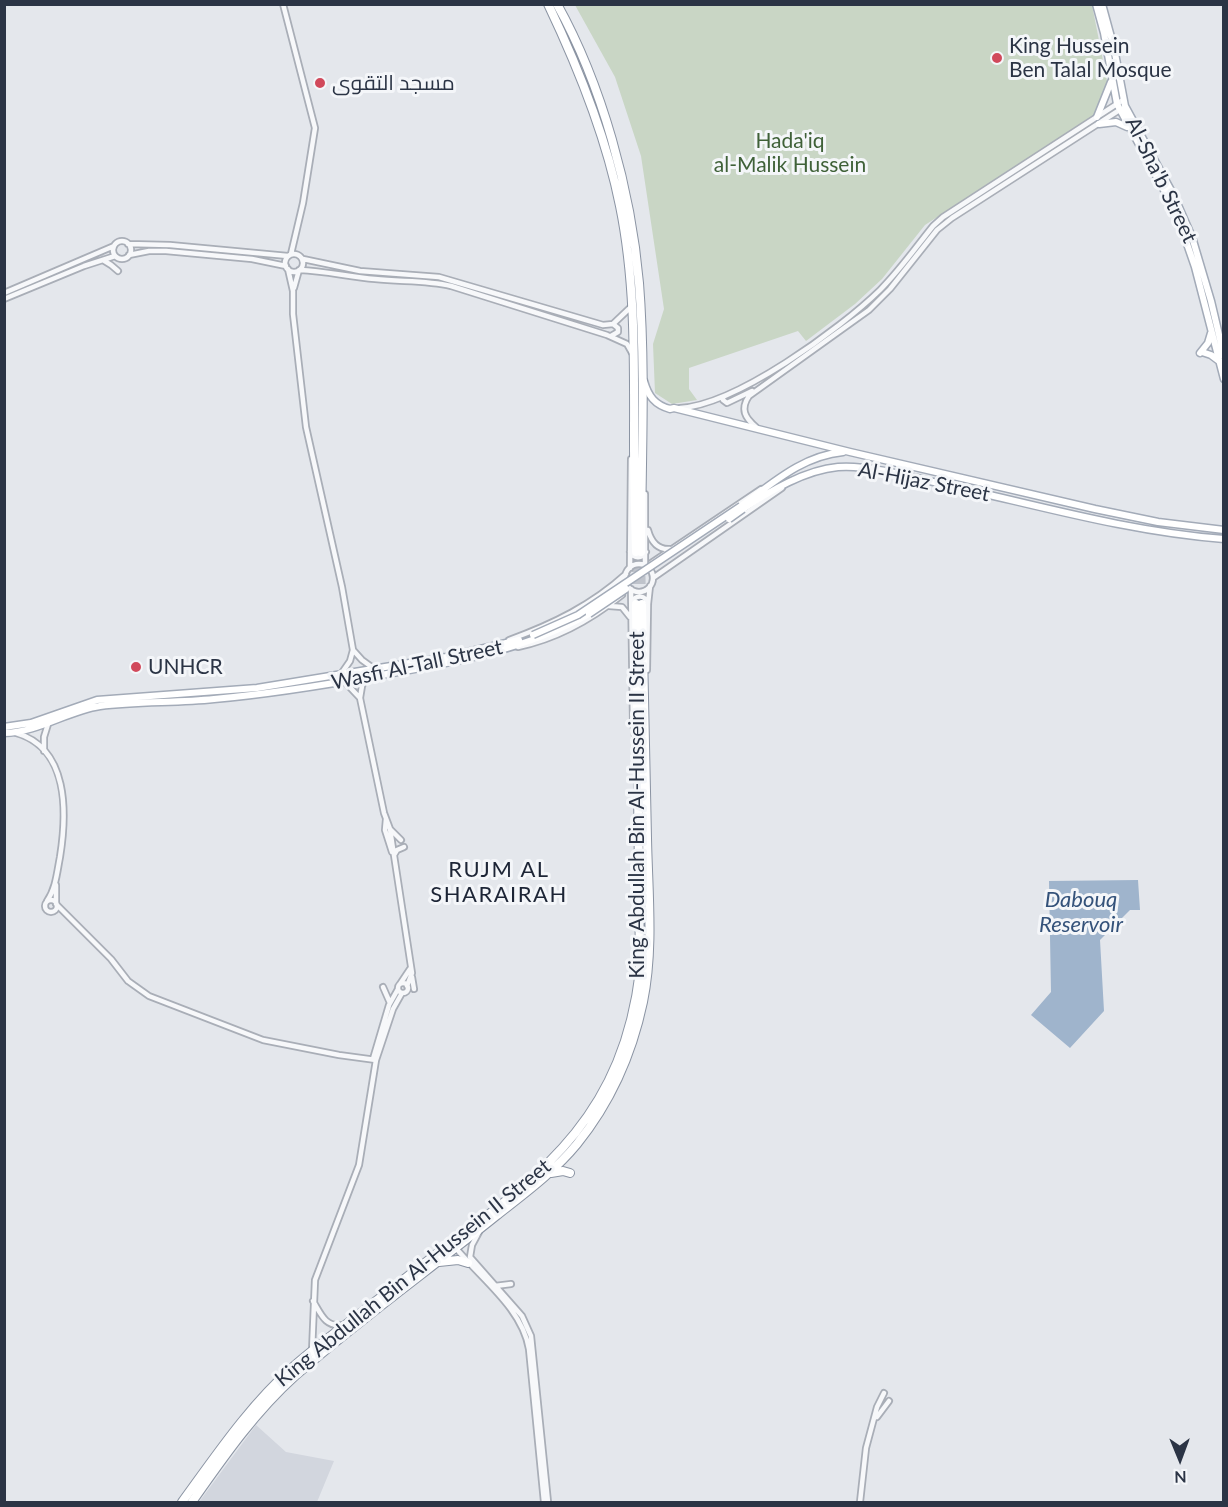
<!DOCTYPE html>
<meta charset="utf-8">
<style>
body{margin:0}
#map{position:relative;width:1228px;height:1507px;overflow:hidden;background:#e4e7ec;font-family:Lato,sans-serif}
canvas{display:block}
.frame{position:absolute;inset:0;border:6px solid #2b3445;pointer-events:none}
.north{position:absolute;left:1150px;top:1429px;width:60px;height:60px;-webkit-text-stroke:4px #f4f6f9;paint-order:stroke;rotate:179deg;font-size:16px;font-weight:700;line-height:24px;text-align:center;color:#2b3445}
.north::after{content:'';display:block;margin:auto;width:21px;height:27px;background:#2b3445;clip-path:polygon(50% 0,100% 100%,50% 72%,0 100%)}
</style>
<div id="map">
<canvas width="1228" height="1507"></canvas>
<div class="frame"></div>
<div class="north">N</div>
</div>
<script>
const c = document.querySelector('canvas').getContext('2d');
c.lineJoin = 'round';
function fill(path, color) {
  c.fillStyle = color;
  c.fill(path, 'evenodd');
}
function stroke(path, color, width, dash) {
  c.strokeStyle = color;
  c.lineWidth = width;
  c.lineCap = dash ? 'butt' : 'round';
  c.setLineDash(dash || []);
  c.stroke(path);
}
function write(font, color, halo, rows, align = 'center') {
  c.font = font + ' Lato,Cairo,sans-serif';
  c.lineWidth = 6;
  c.setLineDash([]);
  c.textBaseline = 'middle';
  c.strokeStyle = halo;
  c.fillStyle = color;
  for (const [text, x, y, turn = 0] of rows) {
    c.save();
    c.translate(x, y);
    c.rotate((+turn || 0) * Math.PI / 180);
    c.textAlign = isNaN(turn) ? turn : align;
    if (halo) c.strokeText(text, 0, 0);
    c.fillText(text, 0, 0);
    c.restore();
  }
}
fill(new Path2D(`
 M256 1425 286 1452 334 1461 317 1502H199Z`), '#d2d6de');
fill(new Path2D(`
 M575 5H1092L1108 86 1096 114 925 225 882 279 855 304 806 341 798 331 689 368V389L697 400 672 404 655 393 653 344 664 309 641 156 615 77Z`), '#c9d6c5');
fill(new Path2D(`
 M1138 880 1140 910H1130L1100 940 1104 1011 1070 1048 1031 1015 1051 992 1049 881Z`), '#9fb4cc');
stroke(new Path2D(`
 M636 552V604
 M641 552 642 602`), '#bfc3cb', 8, [8, 4]);
const minor = new Path2D(`
 M283 4 315 128 303 203 291 254
 M113 250a9 9 0 1 1 18 0a9 9 0 1 1-18 0Z
 M128 244 170 245 288 256
 M285 263a9 9 0 1 1 18 0a9 9 0 1 1-18 0Z
 M129 255 149 251H166L252 259 286 266
 M303 259 360 271 439 277 603 325 613 324 632 306
 M103 260 111 265 118 271
 M288 269 293 291V314L306 427 342 587 353 650 350 661 341 674
 M300 270C325 271 350 277 375 279 401 282 426 280 451 286L607 335 627 344 632 353
 M294 288 299 270
 M4 293 114 246
 M4 299 84 266 115 256
 M611 336 618 332V328L613 324
 M723 397V400L727 403 752 391
 M680 408C736 405 840 329 880 290 900 270 916 247 933 226L943 217 1123 100
 M756 427C745 418 740 409 749 396L869 310 890 289 937 230 952 218 1121 109
 M645 494V566
 M648 530C651 541 657 550 670 549
 M630 552C634 559 642 559 646 552
 M651 563 761 489
 M625 578a14 14 0 1 1 28 0a14 14 0 1 1-28 0Z
 M630 568 631 459
 M653 578 782 488
 M631 589 633 723 635 736
 M632 602C637 594 645 595 648 604
 M609 606 622 607 630 617
 M509 640C553 624 592 605 626 574
 M518 647C557 639 592 619 622 595
 M353 650 362 660 373 668
 M647 670 648 604 650 586
 M366 678 362 686 360 698 384 813 390 829 412 973 407 986
 M344 681 360 698
 M16 733C69 748 67 813 60 857 57 872 56 888 47 901
 M44 751V737L48 724
 M386 819 385 830 392 852
 M390 829 401 840
 M394 855 397 850 404 847
 M56 885V903
 M45 906a6 6 0 1 1 12 0a6 6 0 1 1-12 0Z
 M56 904 111 959 128 981 149 996 263 1040 339 1055 376 1060
 M412 977 414 989
 M398 988a5 5 0 1 1 10 0a5 5 0 1 1-10 0Z
 M400 984 410 969
 M383 987 390 1003
 M373 1059 389 1005 398 989
 M479 1232 472 1245 470 1257 522 1316 531 1336 548 1502
 M455 1247C481 1279 522 1308 529 1349L544 1502
 M495 1286 511 1284
 M313 1301C321 1314 325 1327 342 1325
 M312 1351 315 1280 359 1165 376 1060 393 1009 402 993
 M877 1417 889 1401
 M860 1502 866 1448 877 1407 884 1393`);
const major = new Path2D(`
 M1096 4 1104 33 1117 104 1176 212 1195 267 1224 379
 M1102 4 1114 48 1125 106 1174 196 1192 237 1211 301 1224 356
 M1097 117 1111 82
 M1099 124 1116 122 1127 127
 M1202 352 1211 355 1219 361
 M1200 353 1208 343 1211 333
 M644 381C648 396 655 405 670 409L674 408 850 452 1095 509 1158 522 1224 530
 M741 506C773 483 802 456 843 452
 M743 509C770 491 805 470 838 467 869 464 923 480 955 487 1044 507 1132 532 1224 539
 M4 727 31 723 97 700 257 688 446 657 519 640
 M4 733C39 732 67 711 100 706 138 701 176 703 214 699 270 694 325 685 381 675 452 663 526 650 589 614`);
const highway = new Path2D(`
 M548 4C579 69 606 136 620 206 636 284 634 364 634 443 634 479 635 516 636 552
 M557 4C602 85 631 191 639 283 646 372 641 463 641 552
 M551 1173 563 1171 570 1173
 M439 1262 458 1260 468 1263
 M182 1502C217 1454 249 1406 294 1366 319 1344 346 1325 372 1304 396 1286 419 1267 443 1249 550 1170 623 1111 640 971L636 604
 M192 1502C223 1458 254 1413 295 1376 359 1320 429 1270 496 1216 524 1194 554 1172 577 1144 611 1102 632 1054 643 1002 654 949 648 892 647 838 645 760 643 682 642 604`);
stroke(minor, '#a9aeb7', 8);
stroke(major, '#a3abb8', 9);
stroke(highway, '#8b94a3', 10);
stroke(minor, '#f7f8fa', 4.5);
stroke(major, '#fff', 6);
stroke(highway, '#fff', 8);
const majorBridge = new Path2D(`
 M729 519 743 509
 M589 614 626 589
 M533 635 578 615 741 506`);
stroke(majorBridge, '#a3abb8', 9, []);
stroke(majorBridge, '#fff', 6);
for (const [x, y, r, color] of [
 [997,58,6,"#d1495b"],
 [320,83,6,"#d1495b"],
 [136,667,6,"#d1495b"]
]) {
  const dot = new Path2D();
  dot.arc(x, y, r, 0, 2 * Math.PI);
  c.fillStyle = color;
  c.fill(dot);
  stroke(dot, '#f4f6f9', 2);
}
write('21px', '#2b3445', '#f4f6f9', [
 ["King Hussein",1009,46],
 ["Ben Talal Mosque",1009,70],
 ["مسجد التقوى",332,83],
 ["UNHCR",148,667]
], 'left');
write('21px', '#3f6138', '#f4f6f9', [
 ["Hada'iq",790,141],
 ["al-Malik Hussein",790,165]
]);
write('21px', '#2b3445', '#f4f6f9', [
 ["Al-Sha'b Street",1161,180,64],
 ["Al-Hijaz Street",924,482,11],
 ["Wasfi Al-Tall Street",417,665,-12],
 ["King Abdullah Bin Al-Hussein II Street",637,805,-90],
 ["King Abdullah Bin Al-Hussein II Street",413,1273,-39]
]);
c.letterSpacing = '1.5px';
write('22px', '#1d2536', '#f4f6f9', [
 ["RUJM AL",499,870],
 ["SHARAIRAH",499,895]
]);
c.letterSpacing = '0px';
write('italic 22px', '#34527a', '#f4f6f9', [
 ["Dabouq",1081,900],
 ["Reservoir",1081,925]
]);
</script>
